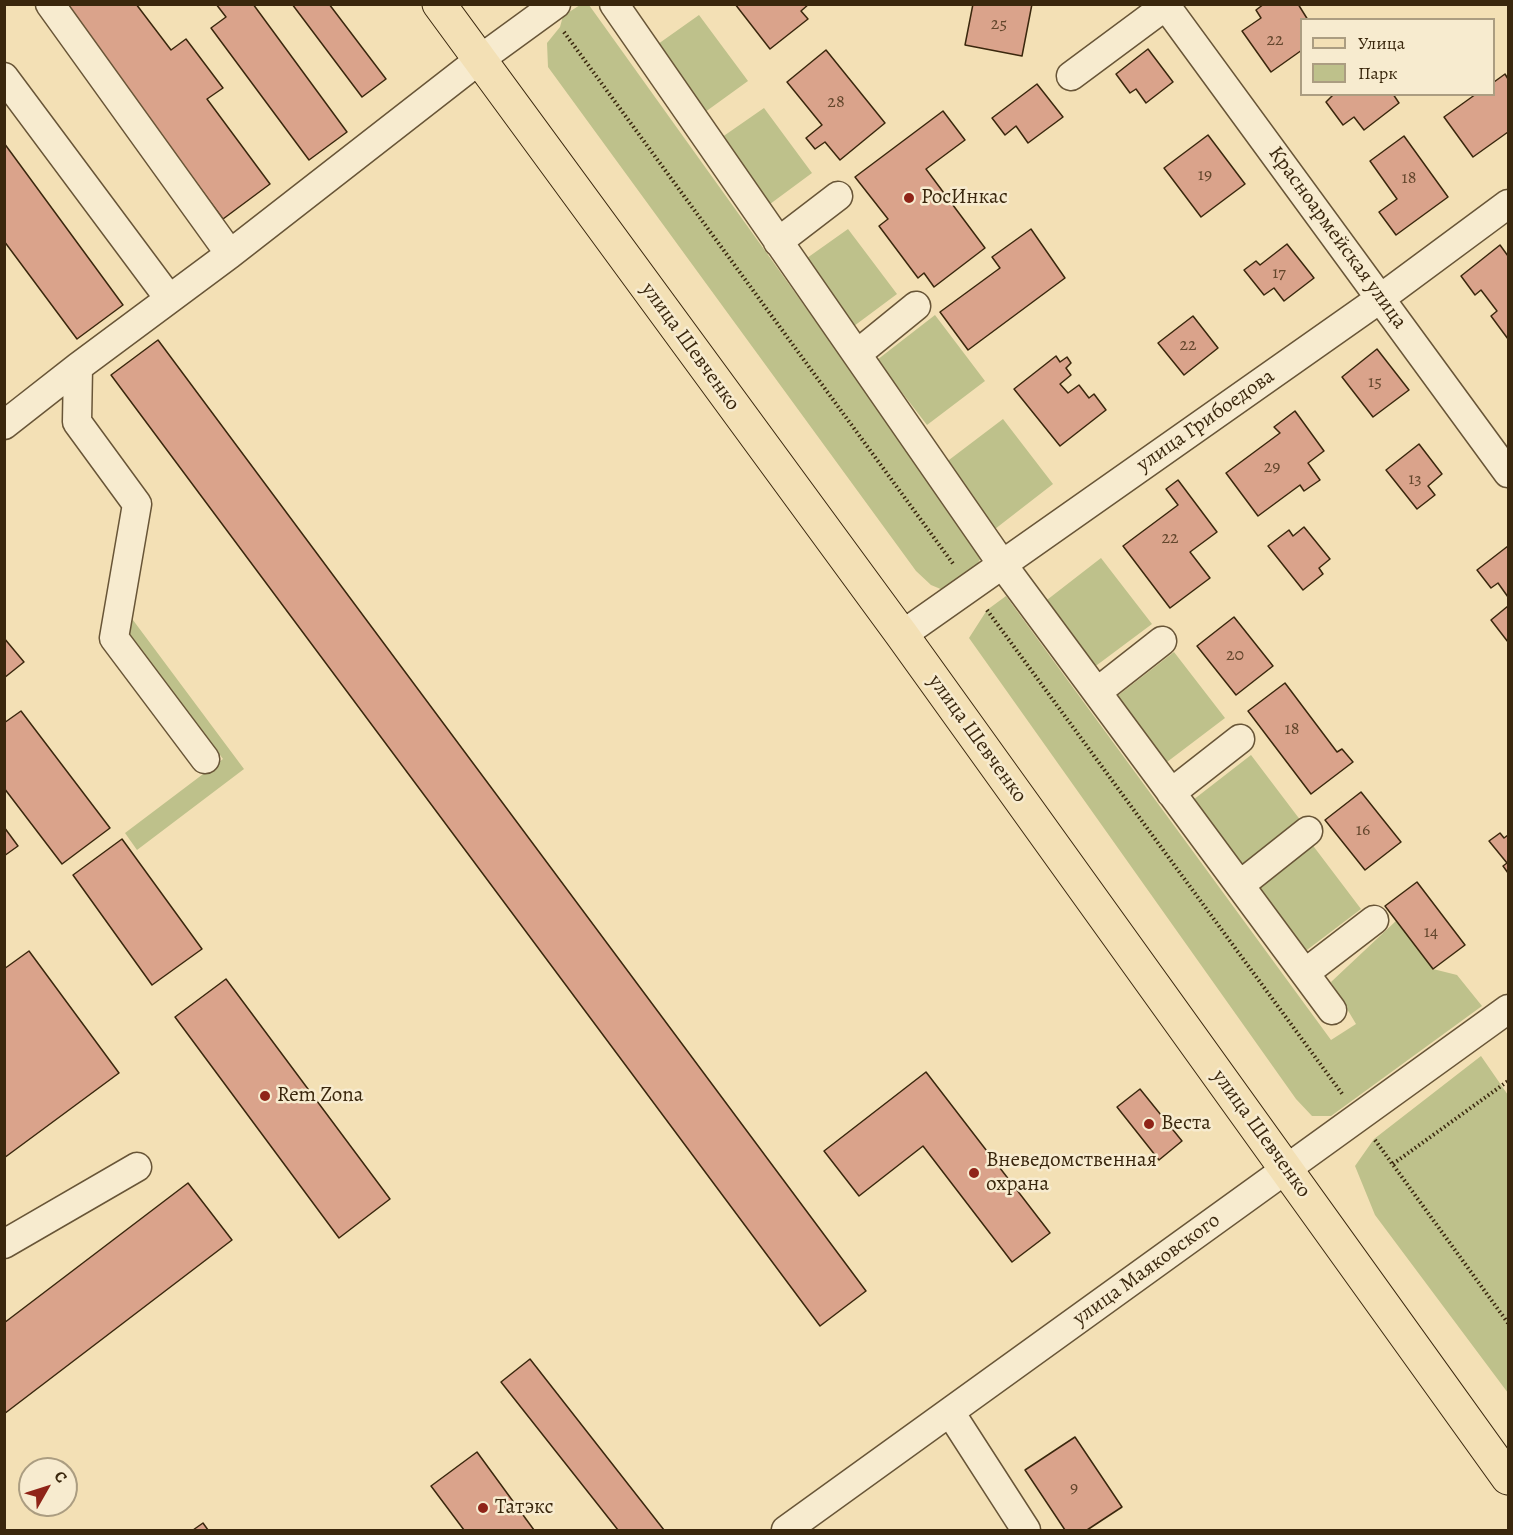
<!DOCTYPE html>
<meta charset="utf-8">
<style>
body{margin:0}
#map{position:relative;width:1513px;height:1535px;overflow:hidden;background:#f3e0b5;font-family:Alegreya,serif}
canvas{display:block}
.frame{position:absolute;inset:0;border:6px solid #3a270d;pointer-events:none}
.legend{position:absolute;left:1300px;top:18px;width:195px;height:78px;box-sizing:border-box;background:#f7ebcf;border:2px solid #ab9d81;margin:0;padding:8px 10px;list-style:none;font-size:18px;color:#3a270d}
.legend li{display:flex;align-items:center;gap:12px;height:30px}
.legend b{width:30px;border:2px solid #ab9d81}
.north{position:absolute;left:18px;top:1457px;width:60px;height:60px;box-sizing:border-box;background:#f7ebcf;border:2px solid #ab9d81;border-radius:50%;rotate:51deg;font-size:16px;font-weight:700;line-height:24px;text-align:center;color:#3a270d}
.north::after{content:'';display:block;margin:auto;width:21px;height:27px;background:#8f2418;clip-path:polygon(50% 0,100% 100%,50% 72%,0 100%)}
</style>
<div id="map">
<canvas width="1513" height="1535"></canvas>
<div class="frame"></div>
<ul class="legend">
<li><b style="height:8px;background:#f3e0b5"></b>Улица</li>
<li><b style="height:16px;background:#bec18b"></b>Парк</li>
</ul>
<div class="north">С</div>
</div>
<script>
const c = document.querySelector('canvas').getContext('2d');
c.lineJoin = 'round';
function fill(path, color) {
  c.fillStyle = color;
  c.fill(path, 'evenodd');
}
function stroke(path, color, width, dash) {
  c.strokeStyle = color;
  c.lineWidth = width;
  c.lineCap = dash ? 'butt' : 'round';
  c.setLineDash(dash || []);
  c.stroke(path);
}
function write(font, color, halo, rows, align = 'center') {
  c.font = font + ' Alegreya,serif';
  c.lineWidth = 5;
  c.setLineDash([]);
  c.textBaseline = 'middle';
  c.strokeStyle = halo;
  c.fillStyle = color;
  for (const [text, x, y, turn = 0] of rows) {
    c.save();
    c.translate(x, y);
    c.rotate((+turn || 0) * Math.PI / 180);
    c.textAlign = isNaN(turn) ? turn : align;
    if (halo) c.strokeText(text, 0, 0);
    c.fillText(text, 0, 0);
    c.restore();
  }
}
fill(new Path2D(`
 M580 5H589L983 555 966 581 943 590 931 585 916 571 548 67 547 43 560 27 563 16Z
 M699 15 748 81 701 115 651 49Z
 M764 108 812 173 766 207 715 142Z
 M848 229 897 294 850 329 800 263Z
 M935 315 985 381 927 425 877 360Z
 M1003 419 1053 484 995 529 945 463Z
 M1101 558 1152 624 1093 668 1043 603Z
 M1006 596 1331 1040 1356 1024 1331 982 1397 920 1433 969 1457 975 1482 1006 1331 1116H1312L1296 1099 969 638 987 610Z
 M127 612 244 769 137 850 125 833 223 759 118 619Z
 M1174 652 1225 718 1167 762 1116 697Z
 M1251 755 1301 821 1243 865 1193 800Z
 M1311 843 1361 909 1303 953 1253 887Z
 M1481 1056 1508 1095V1393L1375 1215 1355 1166 1374 1139Z`), '#bec18b');
const building = new Path2D(`
 M63 4H136L171 50 186 39 223 88 207 99 270 184 223 219Z
 M216 4H253L347 132 309 160 211 28 226 17Z
 M292 4H329L386 79 362 97Z
 M735 4H809L801 11 808 19 770 49Z
 M973 4H1032L1022 56 965 45Z
 M1264 4H1298L1308 20H1302V50L1271 72 1242 31 1261 18 1256 10Z
 M1148 49 1173 82 1146 103 1136 89 1130 93 1116 74Z
 M826 50 885 123 840 160 825 142 815 149 806 138 822 125 787 82Z
 M1505 74 1508 79V132L1473 157 1444 117 1476 94H1494V82Z
 M1037 84 1063 117 1028 143 1016 126 1005 135 992 118Z
 M1334 94H1393L1399 103 1364 130 1354 117 1343 125 1326 102Z
 M943 111 965 140 926 169 985 248 934 287 924 273 918 278 879 226 888 219 855 177Z
 M1208 135 1245 184 1201 217 1164 168Z
 M1404 136 1448 197 1396 235 1379 212 1397 199 1370 161Z
 M4 143 123 305 77 339 4 241Z
 M1031 229 1065 278 968 350 940 312 1000 268 992 257Z
 M1287 244 1314 278 1284 301 1274 288 1264 295 1244 270 1256 261 1260 265Z
 M1500 245 1508 256V339L1491 316 1497 311 1481 290 1475 295 1461 276Z
 M1193 316 1218 348 1184 375 1158 343Z
 M158 340 866 1291 820 1326 111 375Z
 M1377 349 1409 390 1373 417 1342 377Z
 M1056 356 1060 362 1067 357 1071 363 1066 368 1071 375 1060 384 1068 393 1079 385 1089 398 1094 394 1106 410 1060 446 1014 389Z
 M1295 411 1324 451 1308 463 1320 480 1304 491 1300 485 1258 516 1226 473 1280 433 1274 427Z
 M1419 444 1442 474 1428 486 1435 495 1417 509 1386 470Z
 M1178 480 1217 532 1190 552 1210 578 1170 608 1123 546 1178 505 1166 489Z
 M1304 527 1330 559 1319 568 1323 574 1303 590 1268 546 1289 530 1293 536Z
 M1508 546V597L1498 583 1491 588 1477 570Z
 M1508 606V642L1491 620Z
 M1234 617 1273 666 1236 695 1197 646Z
 M4 638 24 662 4 678Z
 M1285 683 1337 752 1342 749 1353 762 1311 794 1248 711Z
 M21 711 110 828 62 864 4 788V723Z
 M1361 792 1401 842 1365 870 1325 820Z
 M4 827 18 846 4 856Z
 M1500 833 1504 838 1508 835V873L1503 866 1507 863 1489 841Z
 M122 839 202 949 152 985 73 875Z
 M1417 882 1465 945 1433 969 1385 906Z
 M29 951 119 1073 4 1158V969Z
 M226 979 390 1199 339 1238 175 1017Z
 M926 1072 1050 1233 1012 1262 923 1146 859 1196 824 1151Z
 M1140 1089 1182 1141 1159 1160 1117 1107Z
 M188 1183 232 1240 4 1414V1323Z
 M530 1359 664 1530H618L501 1382Z
 M1075 1437 1122 1507 1087 1530H1065L1025 1470Z
 M477 1452 534 1530H464L431 1486Z
 M203 1523 208 1530H193Z`);
fill(building, '#daa38b');
stroke(building, '#3a270d', 1.5);
const minor = new Path2D(`
 M50 4 230 254
 M614 4 1002 564 1332 1010
 M1166 6 1508 473
 M1071 76 1168 4
 M4 77 168 297
 M778 242 838 196
 M857 354 916 306
 M4 425 78 367
 M902 635 1381 298 1508 204
 M1097 692 1162 641
 M205 759 114 638 137 504 77 422 78 367 230 254 479 60 556 4
 M1171 793 1240 739
 M1240 885 1308 831
 M1305 973 1374 920
 M4 1244 137 1167
 M950 1412 1026 1530
 M786 1530 1508 1009`);
const major = new Path2D(`
 M439 4 902 635 1508 1478`);
stroke(minor, '#685537', 31);
stroke(major, '#3a270d', 35);
stroke(new Path2D(`
 M564 32 954 565
 M987 610 1343 1095
 M1375 1140 1508 1323
 M1393 1164 1508 1081`), '#3a270d', 4, [1.5, 3]);
stroke(minor, '#f7ebcf', 28);
stroke(major, '#f3e0b5', 33);
for (const [x, y, r, color] of [
 [909,198,6,"#8f2418"],
 [265,1096,6,"#8f2418"],
 [1149,1124,6,"#8f2418"],
 [974,1173,6,"#8f2418"],
 [483,1508,6,"#8f2418"]
]) {
  const dot = new Path2D();
  dot.arc(x, y, r, 0, 2 * Math.PI);
  c.fillStyle = color;
  c.fill(dot);
  stroke(dot, '#f7ebcf', 2);
}
write('18px', '#62462c', null, [
 ["25",999,25],
 ["22",1275,41],
 ["28",836,103],
 ["19",1205,176],
 ["18",1409,179],
 ["17",1279,274],
 ["22",1188,346],
 ["15",1375,383],
 ["29",1272,468],
 ["13",1415,480],
 ["22",1170,539],
 ["20",1235,656],
 ["18",1292,730],
 ["16",1363,831],
 ["14",1431,933],
 ["9",1074,1489]
]);
write('21px', '#3a270d', '#f7ebcf', [
 ["РосИнкас",921,198],
 ["Rem Zona",277,1096],
 ["Веста",1161,1124],
 ["Вневедомственная",986,1161],
 ["охрана",986,1185],
 ["Татэкс",495,1508]
], 'left');
write('21px', '#3a270d', '#f7ebcf', [
 ["Красноармейская улица",1337,238,54],
 ["улица Шевченко",690,347,54],
 ["улица Грибоедова",1206,421,-35],
 ["улица Шевченко",977,739,54],
 ["улица Шевченко",1261,1134,54],
 ["улица Маяковского",1147,1270,-36]
]);
</script>
